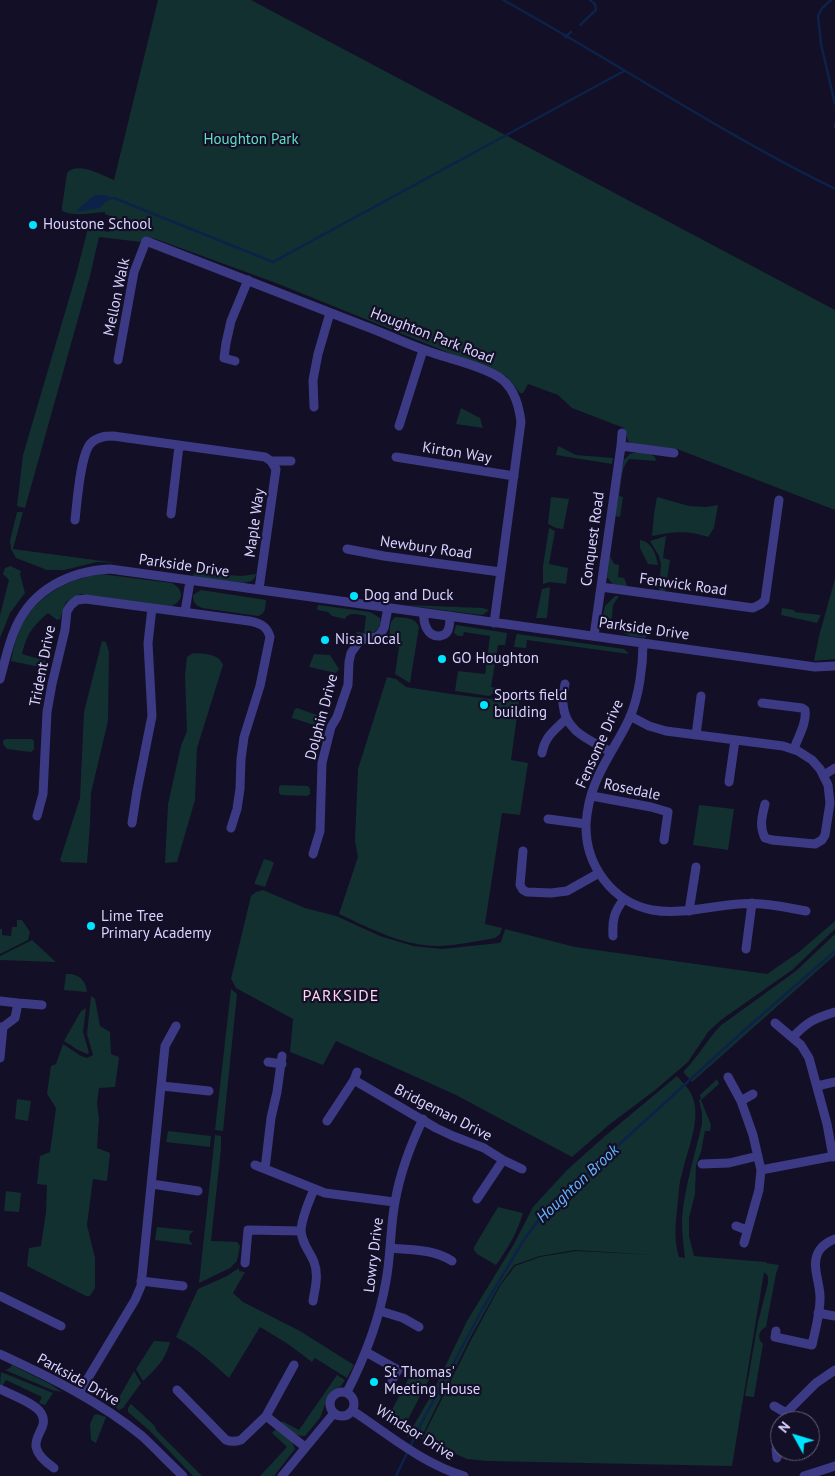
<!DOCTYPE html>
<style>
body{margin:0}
#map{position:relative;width:835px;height:1476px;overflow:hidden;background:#130f26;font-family:"PT Sans",sans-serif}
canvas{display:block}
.north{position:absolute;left:770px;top:1411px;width:50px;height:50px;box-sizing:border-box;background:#130f26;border:1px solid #625e7d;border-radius:50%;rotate:309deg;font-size:14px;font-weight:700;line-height:20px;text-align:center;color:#d9d4ff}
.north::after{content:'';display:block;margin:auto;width:18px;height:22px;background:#00e5ff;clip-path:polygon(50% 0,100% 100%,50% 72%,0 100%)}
</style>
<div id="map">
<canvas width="835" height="1476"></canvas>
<div class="north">N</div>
</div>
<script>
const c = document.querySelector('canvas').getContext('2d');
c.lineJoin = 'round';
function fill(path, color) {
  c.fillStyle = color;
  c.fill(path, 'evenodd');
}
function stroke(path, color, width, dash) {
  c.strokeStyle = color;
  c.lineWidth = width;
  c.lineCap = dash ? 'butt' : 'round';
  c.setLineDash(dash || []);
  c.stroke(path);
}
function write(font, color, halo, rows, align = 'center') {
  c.font = font + ' "PT Sans",sans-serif';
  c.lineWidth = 4.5;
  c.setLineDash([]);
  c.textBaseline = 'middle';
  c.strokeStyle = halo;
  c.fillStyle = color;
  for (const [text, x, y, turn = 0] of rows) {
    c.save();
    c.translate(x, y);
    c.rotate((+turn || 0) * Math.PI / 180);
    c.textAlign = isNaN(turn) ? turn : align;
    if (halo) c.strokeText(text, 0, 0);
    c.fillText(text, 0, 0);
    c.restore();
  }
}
fill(new Path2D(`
 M158 0H251L835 310V510L677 449 633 444 628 441 624 428 572 408 558 395 528 384 523 393H520L506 376 276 283 153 238H146L141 242 99 237 90 276 25 508 17 506 23 455 76 275 88 228 109 232 113 217 105 214V212C91 213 75 217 62 211V207L67 173C77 161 102 175 114 180Z
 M461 408 480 418 483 428 456 424Z
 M558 446 576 455 613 458 612 464 556 455Z
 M638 452 650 454 655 457 656 461 629 459C621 467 621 485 619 496L623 497 620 517 615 516 624 460 630 454Z
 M551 497 569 499 563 529 556 528 548 524Z
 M657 497 689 506 706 507 718 505 714 528 708 537C685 530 675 532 652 536L654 514Z
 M17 512H23L13 549 117 563 97 562 64 570H47L16 558 11 549 10 541Z
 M549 528 555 531 549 564 568 568 566 584 550 582 543 584V566Z
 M666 536 663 558 670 560 665 592 659 591 661 564 659 556 650 541Z
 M640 540C652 542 656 554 658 565L648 564 640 548Z
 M610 556 614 564 619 565 618 577 624 578 627 585 626 586 613 585 607 577Z
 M10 566 21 571 20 574 25 593 10 613 0 638V615L9 580 3 574 5 568Z
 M194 573 242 576 256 574C255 578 253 581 248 582 239 585 204 578 193 576Z
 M101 574 172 583C183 589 185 600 172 606L81 594 66 602 60 619 57 620 48 613C32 627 27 634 22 654L46 661 44 668 11 661C13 652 14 643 18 634 31 599 65 579 101 574Z
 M835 579V659L814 661 819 636Z
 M550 587 547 618H536L542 589Z
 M201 590 266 600C265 607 266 614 258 616L202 608C195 605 193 602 193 595Z
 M615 596H619L613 605 611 626 646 634V638L630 636 622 632 611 630 604 623 602 620 605 606Z
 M318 605 370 612 380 618C382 632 370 634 359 638L356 632 364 633 366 616C359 615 349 611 345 619L332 616 328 612 317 610Z
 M405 605 483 608 489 610 484 614 481 615Z
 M782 608 794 610 795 612 821 615 817 623 781 615Z
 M395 617C405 618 415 617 419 627L410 683 395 674 399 647 395 646V637L390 634C389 628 390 621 395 617Z
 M456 625 507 633 505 645H498L491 687 498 688 497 691 489 696 455 691 458 671 485 674 490 636 464 632 463 636H458L454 633Z
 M517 634 624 649 629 654 527 640 526 648 514 647 516 636Z
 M102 641 106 642 109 652 108 721 91 793 90 825 87 863 62 862 60 860 80 798 84 712Z
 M193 653C204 654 219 653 223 665L197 748 195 800 177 862 165 863 168 804 181 746 187 731 185 675 187 657Z
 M314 654 330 655 339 669 336 673 309 667Z
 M387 677 396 679 406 687 451 694 491 699 503 693 520 694 511 760 528 763 520 815 502 813 485 924 502 928 500 934 495 938C478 941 459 945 441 946 404 947 372 929 339 914L358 857 355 841 358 769Z
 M297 708 320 716 323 719 322 722 317 726 292 718V717L295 709Z
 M5 739H32L34 741V749L31 752 7 749 3 744V741Z
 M281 785 308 786 310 789V794L307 796 281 795 279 793V787Z
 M699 805 734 809 728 850 693 845Z
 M264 859 271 861 274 863 265 887 255 884V882Z
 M263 890 305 908 336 916 380 936 413 946 442 949 499 943 501 942 505 929 575 947 767 974 799 952 835 921V929L792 970 721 1020 708 1032 688 1062 654 1091 610 1124 572 1157 456 1095 336 1041 323 1065 290 1052 293 1019 236 988 231 979 251 896 256 892Z
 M17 920H22L30 932 28 940 0 954V929H2V935L11 936 12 927H17Z
 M835 934V955L692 1082 684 1073V1071C698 1057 707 1040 720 1026L796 971Z
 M32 940 56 962 0 960V956Z
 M66 974C78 973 86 980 87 992L64 990Z
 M231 989 237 994 224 1121 223 1131 215 1130Z
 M91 996 95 999 100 1026 110 1032 111 1054 119 1057 115 1087 99 1088 97 1103 99 1119 97 1148 110 1153 107 1181 93 1179 87 1225 95 1258V1288L90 1296H86L27 1266 29 1248 41 1246 46 1212 47 1185 37 1184 40 1156 50 1152 56 1108 47 1094 51 1066 56 1064 63 1044 81 1056 87 1058 93 1055 87 1034Z
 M86 1008 83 1032 89 1053 87 1054 78 1050 64 1041 81 1011Z
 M677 1076C683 1083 690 1089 693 1098 701 1122 687 1150 682 1174 679 1182 679 1192 678 1200 676 1221 673 1237 679 1257L685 1258C683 1245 682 1232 682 1219 684 1189 695 1154 702 1124V1113L699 1100 701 1099 700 1095 717 1079 719 1084 701 1100 711 1125 710 1131H705L701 1152 696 1165 695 1194 689 1218V1236L694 1256 766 1262V1263L779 1265 776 1274 766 1327C758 1330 757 1339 763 1344L754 1397 745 1396 758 1322 768 1283V1276L764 1272 732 1466 487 1461 467 1459 422 1439 471 1340 500 1286 515 1266 540 1257 576 1251 656 1255 575 1250 540 1256 514 1265 499 1286 469 1340 421 1438 407 1437 432 1394 467 1321 514 1244 533 1207 567 1170 605 1136Z
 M17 1099 31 1101 28 1121 15 1119Z
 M168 1131 211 1136 210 1147 166 1142Z
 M215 1135 221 1136V1149L211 1241 237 1242 240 1246 237 1261 230 1268 199 1283Z
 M6 1191 21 1193 19 1212 4 1211Z
 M498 1207 523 1213C518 1231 507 1250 496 1265L477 1254 474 1250V1247Z
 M157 1227 194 1231 190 1234 189 1240 193 1245 155 1240Z
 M239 1268V1271L245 1272 233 1293 243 1302 300 1331 354 1365 347 1378 315 1358 312 1362 288 1344 260 1327 229 1378C212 1363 197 1348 176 1337L198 1289 227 1276Z
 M154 1341 170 1342C166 1359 155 1370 143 1381L136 1369Z
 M12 1365 50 1384 62 1392 52 1390 5 1370 10 1368Z
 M413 1370 430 1377 402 1431 387 1419Z
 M134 1371 141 1383 123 1408 119 1410 116 1407V1403Z
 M1 1372 53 1393 45 1405 39 1403 42 1397 6 1380 2 1386 0 1385Z
 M337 1375 345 1380 341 1386 333 1390 329 1394 320 1418 305 1436C295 1437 288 1428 281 1423L282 1421 299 1430Z
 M131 1404 154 1425 157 1431 202 1476H193L150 1431 128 1412V1408Z
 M97 1414 106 1417 96 1443 91 1440 90 1424 94 1415Z
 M276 1429 292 1442 295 1449 274 1476H260L287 1447 272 1433Z`), '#12302f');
fill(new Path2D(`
 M95 195H105L114 198 105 202 100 208 76 212 81 206Z`), '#0c2248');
stroke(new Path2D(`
 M503 0C614 61 721 133 835 189
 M831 0 822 8 818 16 821 44 835 104
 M580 25 596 10 595 4 590 0
 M565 37 571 32
 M835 124V127
 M114 198 273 262 624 71
 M396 1476 421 1424 483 1308 525 1238 544 1213 738 1036 835 951`), '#0c2248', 2.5);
stroke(new Path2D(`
 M118 360 134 272 146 241C218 269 290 297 362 325 382 332 402 342 422 349 447 359 474 363 497 376 513 385 519 405 521 422L494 623
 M235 361 224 358 226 343 231 321 248 280
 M314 407 313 380 318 354 330 313
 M399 426 423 350
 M621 446 622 433
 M396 457 514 476
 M271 461H291
 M171 514 179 446
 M75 520C77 504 80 454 91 443 97 437 104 436 113 436L265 457 271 461 276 469 259 589
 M347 549 384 556 500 572
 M601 587 753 608 761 604 765 600 779 500
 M185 612 190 581
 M424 613C423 623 427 637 440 636 443 635 445 635 447 632 450 628 450 621 450 616
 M380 634 387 640 392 641
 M594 636 621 446 674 453
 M643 643C643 666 639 696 630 717 620 740 604 760 595 784 590 796 587 811 586 824 585 865 612 902 652 910 681 915 710 906 738 904 761 902 784 907 806 911
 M0 679C5 662 8 644 16 627 33 589 70 571 110 569L815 667 835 666
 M565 684C564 690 562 698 563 704 565 732 590 740 611 752
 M762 703 802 708 805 710C807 723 798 737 794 749
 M630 716 649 726 666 731 783 746 798 751 812 760 820 769 828 785 830 803 825 835 822 840 815 844 772 840 765 838C759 827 762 816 765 804
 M696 735 701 696
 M542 753C545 736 554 731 566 719
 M824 775 835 768
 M729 782 735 740
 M592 796 651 807 668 812 664 840
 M37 816 43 794 47 712 52 684 65 630 67 611 71 605 77 600 86 599 249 621C260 623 267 626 270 637L260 686 244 737 241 759 240 789 237 809 231 828
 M548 819 586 824
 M132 823 137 791 152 716 148 643 152 608
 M523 851 520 885 523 890 527 892 551 893 567 891 599 873
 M313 854 320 831 322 763 331 727 337 717 348 685 349 662 351 653 358 643 364 639 376 637 380 634 384 628 388 608
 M689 911 696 867
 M613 936C612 920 614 912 624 899
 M746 949 752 903
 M0 1001 18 1003 15 1018 3 1027H0
 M18 1003 42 1005
 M775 1023 801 1045 809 1058 827 1124 833 1157
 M793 1037C807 1022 815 1018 835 1012
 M0 1058 3 1027
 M268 1062 282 1064
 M728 1077 741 1101 753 1135 761 1170 759 1190 744 1243
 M354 1080 436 1128 453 1136 484 1148 503 1160 522 1169
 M162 1086 209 1091
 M817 1086 835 1082
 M741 1101 753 1094
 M327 1121 354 1080 357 1072
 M702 1164 729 1163 758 1156
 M255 1165 325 1193 394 1202
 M265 1169 271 1118 277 1092 282 1056
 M761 1170 835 1156
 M152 1184 198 1191
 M477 1199 503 1160
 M736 1226 747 1230
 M390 1248C412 1250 434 1249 452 1261
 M245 1263 248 1230 301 1231
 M141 1281 183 1286
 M0 1296 61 1326
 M313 1301C315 1288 319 1275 314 1262 310 1252 301 1242 301 1230 302 1216 309 1202 314 1189
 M380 1311 403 1318 419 1327
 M818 1313 835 1316
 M776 1331 775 1337 812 1345C815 1331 820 1314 820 1299 821 1282 808 1262 822 1247 826 1243 829 1241 835 1239
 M366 1352 398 1370 392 1380
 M0 1354C50 1377 99 1401 142 1436 156 1449 169 1463 183 1476
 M0 1389C11 1395 35 1403 41 1413 53 1432 15 1441 54 1468
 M177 1390 226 1440C231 1442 235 1442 241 1440L266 1416 294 1365
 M330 1404a12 12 0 1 1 24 0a12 12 0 1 1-24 0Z
 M347 1392C365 1357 379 1321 386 1281 391 1255 390 1228 395 1202 400 1173 410 1146 423 1119
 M79 1393 135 1300 141 1286 165 1046 176 1026
 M774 1406 786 1413
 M353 1411C388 1434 423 1464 464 1476
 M266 1416 305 1447
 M786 1421V1413L816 1383 835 1370
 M777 1458 776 1449 780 1440
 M282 1476 334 1413
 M804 1476 835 1466`), '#3d3a85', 9);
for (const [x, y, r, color] of [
 [33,225,5,"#00e5ff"],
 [354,596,5,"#00e5ff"],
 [325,640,5,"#00e5ff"],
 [442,659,5,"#00e5ff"],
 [484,705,5,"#00e5ff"],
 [91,926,5,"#00e5ff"],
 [374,1382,5,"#00e5ff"]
]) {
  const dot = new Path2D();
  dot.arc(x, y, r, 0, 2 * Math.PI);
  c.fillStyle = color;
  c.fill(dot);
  stroke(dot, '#130f26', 2);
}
write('15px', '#5fe0c0', '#130f26', [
 ["Houghton Park",251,140]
]);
write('15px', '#d9d4ff', '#130f26', [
 ["Houstone School",43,225],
 ["Dog and Duck",364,596],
 ["Nisa Local",335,640],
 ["GO Houghton",452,659],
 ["Sports field",494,696],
 ["building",494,713],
 ["Lime Tree",101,917],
 ["Primary Academy",101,934],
 ["St Thomas'",384,1373],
 ["Meeting House",384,1390]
], 'left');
write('15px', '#d9d4ff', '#130f26', [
 ["Mellon Walk",117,297,-78],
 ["Houghton Park Road",432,336,21],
 ["Kirton Way",457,453,9],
 ["Maple Way",255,523,-82],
 ["Conquest Road",593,539,-82],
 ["Newbury Road",426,548,8],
 ["Parkside Drive",184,566,8],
 ["Fenwick Road",683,585,8],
 ["Parkside Drive",644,629,8],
 ["Trident Drive",43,666,-79],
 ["Dolphin Drive",322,717,-75],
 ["Fensome Drive",600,744,-66],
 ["Rosedale",632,790,12],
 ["Bridgeman Drive",443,1113,27],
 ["Lowry Drive",374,1255,-83],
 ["Parkside Drive",78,1380,29],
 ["Windsor Drive",415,1433,32]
]);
c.letterSpacing = '1px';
write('16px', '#ffd6f0', '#130f26', [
 ["PARKSIDE",341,996]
]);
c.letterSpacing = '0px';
write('italic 16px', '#62b6ff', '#130f26', [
 ["Houghton Brook",578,1184,-43]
]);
</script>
